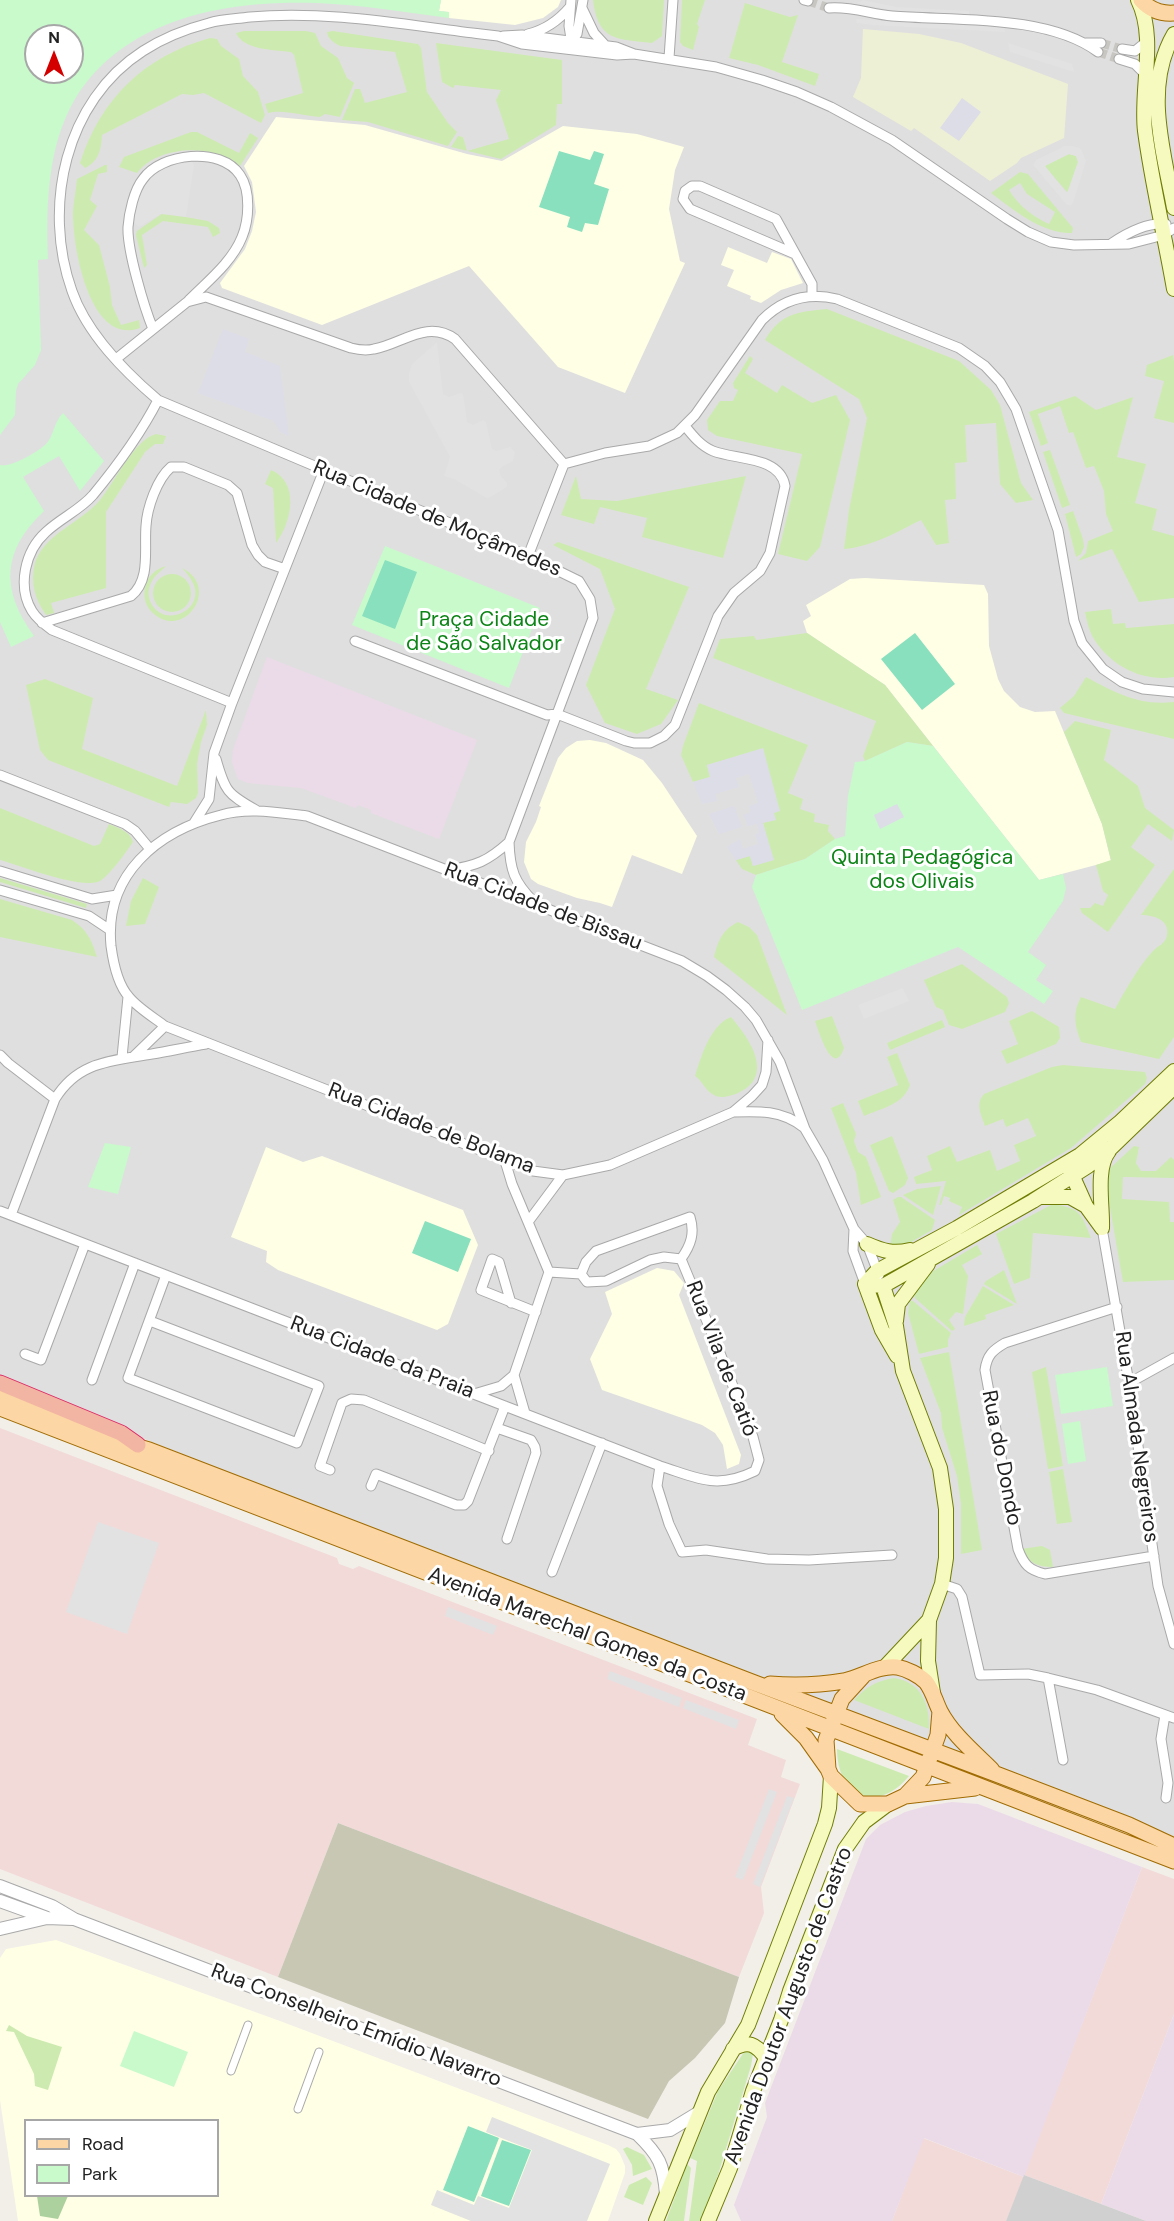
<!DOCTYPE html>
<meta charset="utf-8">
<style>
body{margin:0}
#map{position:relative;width:1174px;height:2221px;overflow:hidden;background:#f2efe9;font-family:"DM Sans",sans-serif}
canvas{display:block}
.legend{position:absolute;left:24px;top:2119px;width:195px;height:78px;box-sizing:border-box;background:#fff;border:2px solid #a7a7a7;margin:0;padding:8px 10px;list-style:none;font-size:18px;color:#222}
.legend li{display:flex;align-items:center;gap:12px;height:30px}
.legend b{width:30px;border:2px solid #a7a7a7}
.north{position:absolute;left:24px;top:24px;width:60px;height:60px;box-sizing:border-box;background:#fff;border:2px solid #a7a7a7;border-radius:50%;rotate:0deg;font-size:16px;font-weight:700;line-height:24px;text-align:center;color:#222}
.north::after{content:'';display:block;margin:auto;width:21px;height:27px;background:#d40000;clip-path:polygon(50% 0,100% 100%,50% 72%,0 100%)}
</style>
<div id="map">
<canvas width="1174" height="2221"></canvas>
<ul class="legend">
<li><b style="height:8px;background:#fcd6a4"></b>Road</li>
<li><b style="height:16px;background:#c8facc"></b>Park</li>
</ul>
<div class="north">N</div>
</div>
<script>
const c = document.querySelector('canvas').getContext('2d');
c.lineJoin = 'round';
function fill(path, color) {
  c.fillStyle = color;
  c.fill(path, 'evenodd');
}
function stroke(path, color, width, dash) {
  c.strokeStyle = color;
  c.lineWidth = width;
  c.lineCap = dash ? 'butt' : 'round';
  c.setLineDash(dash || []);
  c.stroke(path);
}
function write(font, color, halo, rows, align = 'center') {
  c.font = font + ' "DM Sans",sans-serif';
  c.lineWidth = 6;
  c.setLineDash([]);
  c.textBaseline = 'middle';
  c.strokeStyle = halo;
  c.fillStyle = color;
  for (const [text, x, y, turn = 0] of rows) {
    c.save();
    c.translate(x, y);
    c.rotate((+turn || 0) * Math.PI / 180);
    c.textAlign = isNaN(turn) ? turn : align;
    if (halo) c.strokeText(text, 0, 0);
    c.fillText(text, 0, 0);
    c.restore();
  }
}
fill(new Path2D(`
 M0 0H1174V1838L274 1491 0 1381ZM36 36H72V72H36Z`), '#e0dfdf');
fill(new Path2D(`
 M0 1428 337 1558 339 1564 353 1569 359 1566 757 1719 748 1745 786 1760 781 1777 800 1784 761 1887 764 1913 739 1977 338 1823 278 1977 0 1869Z
 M1142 1867 1174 1879V2014L1101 2204 1024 2175Z
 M923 2138 1024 2177 1006 2221H892Z`), '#f2dad9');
fill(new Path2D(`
 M267 657 477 740 439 839 371 813V810L358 805 356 808 301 788 248 783 238 779 232 762 233 750Z
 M952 1802 978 1804 1142 1867 1024 2177 924 2138 892 2221H741L734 2205 767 2117 765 2103 866 1839 880 1825 905 1812 926 1806Z
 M1174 2014V2221H1146L1101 2204Z`), '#ebdbe8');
fill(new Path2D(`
 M441 0H561L558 7 543 18 515 25 449 18V12L439 11Z
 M276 117 365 125 467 154 502 161 563 126 637 134 684 147 675 170 669 209 680 261 685 263 625 393 558 367 469 266 322 325 222 288 220 283 245 249 252 231 256 212 252 182 244 166Z
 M728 247 767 263 772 252 791 259 803 283 781 290 761 303 750 299 751 296 727 286 734 270 721 265Z
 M865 578 984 585 988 594 989 646 998 679 1004 691 1020 707 1035 712 1055 711 1102 824 1111 861 1039 880 885 685 807 633 803 621 811 616 806 605 850 579Z
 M590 740 606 743 643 760 662 783 697 836 682 874 632 855 612 907 600 903 577 898 538 884 531 879 524 862 526 842 536 822 541 807 539 806 558 758 566 748 577 741Z
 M266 1147 303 1162 322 1156 463 1210 478 1245 448 1324 437 1330 278 1270 266 1262 267 1251 231 1237Z
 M657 1268 674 1271 684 1283 679 1295 741 1455 739 1464 727 1469 723 1445 715 1433 702 1425 602 1390 590 1359 612 1314 605 1292Z
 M56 1940 280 2021 608 2145 616 2149 620 2154 625 2166V2173L608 2221H18L0 2100V1958L6 1949ZM26 2120H218V2196H26Z`), '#ffffe5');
fill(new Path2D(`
 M1024 2175 1101 2204 1146 2221H1006Z`), '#d0d0d0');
fill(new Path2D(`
 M338 1823 739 1977 725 2023 695 2058 669 2081 648 2119 278 1977Z`), '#c7c7b4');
fill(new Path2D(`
 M863 29 919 34 961 43 1068 84 1064 138 1021 158 1017 163 990 181 914 128 911 131 853 97 861 78Z`), '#eef0d5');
fill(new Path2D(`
 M593 0H664L662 36 652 43C616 39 598 41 593 0Z
 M682 0H705L697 24 699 27 693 50 683 46 680 42Z
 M745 3 790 17 798 15 782 62 819 74 815 86 758 65 729 58Z
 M244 31H306L315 33 321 46 338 58 347 78 354 83 340 117 325 114 320 117C303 116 283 109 268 113L265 104 303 93 294 55 291 52C275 50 243 50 236 33Z
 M333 31 418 44 421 48 427 92 448 123 457 132 448 146 368 122 342 120 355 89H360L365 103 407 92 395 52 340 46C334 43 328 39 327 32Z
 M210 38 217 39 221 46 239 59 243 76 258 92 265 115 261 123 204 93 193 95 182 94 102 135C101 150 99 161 85 168L80 163C101 98 145 56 210 38Z
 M436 43 562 60V104H557L556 125 501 159 451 147 458 136 463 137 467 151 509 139 496 100 501 90 455 85 453 88 442 82Z
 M191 132H197L239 153 250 133 258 138 240 166C214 143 158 145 137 173L119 167 124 157Z
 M1069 154 1076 156 1078 162 1068 193 1044 166Z
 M105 165H107V172L98 174 90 200 97 206 84 230 99 245 110 287 112 305 121 325 139 320 140 328C89 347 72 244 73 211 74 200 76 189 77 179Z
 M1020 172 1028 174 1073 228 1072 233C1042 234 1014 210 991 193ZM1020 183 1027 194 1055 212 1049 224C1032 216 1019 206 1009 190Z
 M163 213 208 221 219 228 220 233 213 237 208 227 163 221 142 235 147 265 144 268 136 235 137 231Z
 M827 309 959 361 991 390 1000 405 1021 483 1033 500 1016 503 1000 484 996 423 965 425 967 462 955 463 956 499 945 500 949 543 936 545 921 520C897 532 871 547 844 549L849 510 867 418 859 399 765 340C781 313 797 312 827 309Z
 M1173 355 1174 362V423L1154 418 1164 381 1145 376 1147 365Z
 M750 356 753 359 745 373 777 393 782 385 812 403 836 395 850 420 820 547 807 561 778 554 802 454 717 436 708 430 707 420 720 401H733L738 390 734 388 733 383Z
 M1075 396 1096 410 1133 397 1117 457 1146 464 1135 503 1157 509 1152 530 1174 536V598L1139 602 1112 549 1078 561 1086 553 1088 541 1113 531 1106 514 1104 491 1094 466 1086 468 1073 432 1069 433 1060 406 1038 414 1048 443 1041 446 1029 412Z
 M156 434 166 436 163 444H155L145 452 106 512V588L51 603 54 613 46 615C35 599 30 583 35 563 45 533 81 523 100 500 114 483 135 439 156 434Z
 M1050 450 1070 505 1062 508 1043 452Z
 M271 470C300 482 292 522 276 543L273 488 265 484Z
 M576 476 581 499 617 501 746 476 723 558 642 537 647 518 600 507 594 524 561 515Z
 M1073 511 1083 539 1084 547 1081 554 1076 557 1065 514Z
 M558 542 689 587 646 689 678 700 661 724 637 734 605 723 586 685 615 609 600 569 553 545Z
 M166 566C161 571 154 576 151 583 148 589 148 595 150 601 162 630 206 611 193 583 190 577 186 572 182 568 221 587 185 640 154 614 146 608 143 598 145 588 147 576 156 569 166 566Z
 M153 593a19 19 0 1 1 38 0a19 19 0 1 1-38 0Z
 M1111 609 1113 624 1125 623 1126 628 1174 624V677C1142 682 1111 666 1094 639 1089 631 1087 621 1085 612Z
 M807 633 885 685 933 746 907 742 865 761 863 756 876 721 713 658 720 639 754 636 756 640Z
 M1086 677C1116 693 1139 706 1174 702V739L1064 713 1060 708 1074 696Z
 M45 679 93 698 82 749 177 786 206 710 207 725 201 742 197 764 198 793 196 798 187 804 171 802 169 807 48 760 40 750 26 685Z
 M699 703 808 745 788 793 803 799 800 809 815 814 814 822 829 825 828 831 835 839 805 859 756 875 742 869 736 860 750 856 753 866 773 860 763 823 774 813 763 749 707 765 710 777 693 782 681 755 683 746Z
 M1075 721 1111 730 1104 760 1138 786 1145 808 1174 830 1172 841 1148 824 1131 847 1155 865 1108 932 1082 913 1080 908H1090L1095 903 1103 906 1108 895 1103 891 1096 865 1111 860 1102 824 1064 732Z
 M0 808 94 846 100 844 109 824C118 828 130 831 133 842 127 851 109 876 100 881 81 890 22 866 0 860Z
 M1174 869V1037L1159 1059 1081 1042C1075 1026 1072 1014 1081 997L1115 1009C1126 989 1137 969 1152 952 1157 946 1166 944 1167 935 1170 919 1152 915 1141 915Z
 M0 878 87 904 86 908 0 882Z
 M143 878 159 887 145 924 126 926 131 901Z
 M0 899 72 920C87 930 92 940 97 957L0 937Z
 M738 922 749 927 757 935 787 1015 714 957C718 941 722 930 738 922Z
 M962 964 1007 997 1009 1003 1005 1012 962 1029 949 1025 943 1010 936 1007 924 980Z
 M1032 1011 1059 1027 1060 1038 1056 1044 1007 1064 1001 1051 1018 1044 1009 1021Z
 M832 1016 844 1048C833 1080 818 1029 815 1021Z
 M731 1017C749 1038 777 1077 736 1094 729 1096 720 1099 714 1095 705 1091 703 1081 695 1076 701 1057 710 1025 731 1017Z
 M942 1020 945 1027 890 1050 887 1043Z
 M897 1053 910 1085C903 1105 882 1108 864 1116L858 1101 898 1085 887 1057Z
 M1063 1065 1145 1072 1147 1078 1145 1084 1071 1148 959 1215 962 1207 949 1201 950 1198 944 1196 941 1205H939L946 1181 916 1184 914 1177 932 1170 927 1156 950 1146 957 1162 990 1150 997 1171 1020 1161 1014 1145 1036 1136 1028 1118 1006 1127 1003 1119 985 1126C981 1114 975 1104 984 1094L1052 1067Z
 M843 1103 856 1134 854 1141 858 1152 866 1157 881 1197 861 1205 856 1173 831 1108Z
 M892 1136 908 1178 905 1185 893 1193 889 1191 870 1145Z
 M1134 1146 1139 1147 1136 1163 1141 1171H1156L1171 1157 1174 1160V1178L1123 1177 1122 1199 1169 1202 1170 1222H1174V1280L1123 1282 1106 1185 1108 1170Z
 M941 1186 933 1215 903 1195 917 1189Z
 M898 1197H901L935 1220 932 1230 906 1245 890 1246 892 1234 900 1222 893 1200Z
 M1053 1204C1080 1209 1081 1212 1091 1238L1033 1233 1030 1278 1014 1284 996 1234Z
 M977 1245 982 1254 962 1265 968 1276 963 1314 956 1312 949 1320 955 1329 952 1331 915 1298 914 1295 930 1273Z
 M1004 1270 1017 1304 984 1284 986 1281Z
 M983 1286 1014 1305 985 1315 986 1319 964 1326 965 1317Z
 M910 1301H913L951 1333 948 1340V1347L919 1354 908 1313Z
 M949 1352 982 1550 961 1554V1504L957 1476 942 1428 941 1413 920 1358Z
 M1046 1367 1063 1466 1048 1469 1032 1372Z
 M1063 1469 1072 1522 1057 1524 1049 1472Z
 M1042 1546 1050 1550 1053 1567C1038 1567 1028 1563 1021 1549Z
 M894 1678C921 1682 930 1704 929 1729L854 1700C866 1687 876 1681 894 1678Z
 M837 1749 909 1776C878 1814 837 1798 837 1749Z
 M9 2025 27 2036 62 2047 48 2090 35 2086 34 2074 14 2032 6 2031Z
 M748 2050 753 2054 751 2066 718 2175 701 2221H689L697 2161 690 2158 718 2091 744 2052Z
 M627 2147 644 2155 652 2169 633 2176 632 2165 623 2149Z
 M687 2164 691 2168 684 2221H666Z
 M646 2177 652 2183 643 2205 624 2197 629 2185Z`), '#cdebb0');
fill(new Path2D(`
 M37 2196H68L58 2219 40 2216Z`), '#add19e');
fill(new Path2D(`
 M0 0H441L439 11 449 12V18C405 12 361 5 317 3 228 0 125 17 75 99 47 147 46 206 48 259L38 260 41 350 35 365 18 384 16 391 15 415 0 435ZM36 36H72V72H36Z
 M63 413 104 461 80 491 59 456 23 477 44 511C2 551 0 589 34 636L11 647 0 622V465C10 468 40 451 47 443 54 434 54 422 63 413Z
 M385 546 540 608 509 688 352 625Z
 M907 742 933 746 1039 880 1063 874 1066 888 1063 901 1028 952 1046 965 1036 980 1053 991 1044 1004 958 947 802 1010 752 887 756 875 805 859 835 839 845 836 848 796 855 762 865 761Z
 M105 1143 131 1147 118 1194 88 1187Z
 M1107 1367 1113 1406 1061 1414 1055 1375Z
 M1080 1421 1086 1461 1068 1464 1062 1424Z
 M134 2031 188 2052 174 2087 120 2066Z`), '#c8facc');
fill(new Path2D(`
 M559 151 590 160 594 151 604 154 594 184 609 189 598 225 585 223 582 232 567 227 570 217 539 207Z
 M385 560 417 572 395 629 362 616Z
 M915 633 955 684 922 710 881 659Z
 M425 1221 471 1239 458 1272 412 1253Z
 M468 2126 499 2138 474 2202 443 2190Z
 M502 2140 531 2150 509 2206 481 2196Z`), '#88e0be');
fill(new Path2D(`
 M863 0 896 7 969 11V15L896 11 857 3Z
 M856 19 999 27 1004 28 1005 32 872 25 857 23Z
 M1008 43 1072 64 1074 72 1010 52Z
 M1065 146H1073L1081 149 1086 161 1073 203 1070 206 1066 204 1033 165 1036 160ZM1069 154 1076 156 1078 162 1067 193 1045 166Z
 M191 160 194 165 186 217 161 214 139 227 133 221 140 191 151 174 169 163Z
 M437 342 443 394 449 397 460 393 463 394 467 422 473 425 483 420 486 422 492 449 497 451 510 447 515 452 513 461 503 466 499 470 501 476 507 483V487L489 498 485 497 454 479 444 476 450 457 409 382V373L412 364Z
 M903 988 909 1001 864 1019 858 1005Z
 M98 1522 159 1543 127 1634 66 1612Z
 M448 1607 497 1626 493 1635 445 1616Z
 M610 1671 682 1698 679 1707 607 1679Z
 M686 1700 739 1720 736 1729 683 1708Z
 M769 1789 777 1792 743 1880 735 1877Z
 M787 1796 794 1798 760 1887 753 1884Z
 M492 2117 610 2164 587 2221H471L431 2205 437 2190 474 2205 478 2196 509 2208 532 2150 486 2132Z`), '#e2e2e2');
fill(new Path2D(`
 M962 98 981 112 959 141 940 128Z
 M223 329 249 339 245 352 280 366 289 436 280 432 274 421 198 393Z
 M763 748 780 811 774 813 776 820 763 823 774 860 753 866 750 856 736 860 727 847 740 839 743 849 758 844 755 834 759 833 757 824 748 826 743 815 750 813 749 806 758 803 749 774 736 778 739 787 716 794 717 801 702 804 693 782 710 777 707 765Z
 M897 804 904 817 880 829 874 815Z
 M734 806 742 827 719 834 709 814Z`), '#dddde8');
stroke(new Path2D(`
 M808 1 829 8
 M1101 43 1122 49
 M1098 52 1119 59`), '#c8c6c1', 9, [9, 4.5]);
const pedestrian = new Path2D(`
 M231 2071 248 2025
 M298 2109 319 2052`);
const minor = new Path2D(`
 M571 0 569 26 572 45
 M804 0 808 1
 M582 8 594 33 605 45
 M829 8C850 6 871 14 892 16 954 21 1047 14 1098 52
 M528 34C545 30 559 20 570 7
 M503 36 522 35 616 47 634 54 716 67 762 80 797 92 831 107 892 140 1007 219 1028 232 1051 242 1074 245 1129 244 1164 235 1174 228
 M572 41 577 34 583 0
 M1086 43H1101
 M1122 49 1135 51 1146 42
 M669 58 673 0
 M1119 59 1135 64 1145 74
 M1112 243C1127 233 1148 222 1166 224
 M795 254 690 209 683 199 685 191 692 186H700L776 219 812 284V296
 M153 329C144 307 127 250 128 227 129 213 134 190 143 179 161 153 221 146 240 175 251 191 249 220 242 237 232 262 208 281 189 300
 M116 359 187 302 206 297 351 348C359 350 366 351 374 349 402 344 427 319 455 339L564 464
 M158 400C141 433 117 466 93 495 80 510 61 518 46 532 25 551 17 586 32 611 37 619 45 625 52 630L232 703
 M564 464 605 453 649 446 677 433 695 415 762 320C783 299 808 292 837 299L959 348 985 366 1000 382 1016 409 1058 530 1074 621 1082 643 1103 669 1122 682 1143 689 1174 692
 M528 556 564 464
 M42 623 131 596C151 580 144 549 146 526 147 508 157 479 171 467H184L228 485 237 493 252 545 258 555 265 562 285 569
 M355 641 547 715 557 714 626 741 634 743H650L664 736 675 725 718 616 734 593 760 571 770 553 785 486C780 456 736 460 713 451 701 446 693 436 685 426
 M216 759C225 791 227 794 256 810
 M0 775 125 824 135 831 150 849
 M194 823 209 799 214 753 232 703 324 470
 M448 870C476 866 488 861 509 842
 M0 871 92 899 117 895
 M0 890 89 916 110 930
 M534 902C514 882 510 870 509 842L593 618 590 599 579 581 528 556 158 400C124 371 87 334 72 291 42 207 65 101 143 51 163 38 186 29 209 23 222 19 236 19 250 17 327 10 405 25 481 34L498 36 522 44 617 55 634 54
 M768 1040 766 1072 762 1085 752 1096 733 1112 610 1165 563 1175 533 1171 165 1026C153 1017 138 1008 129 997 118 985 113 961 111 946 104 875 157 831 221 815 249 807 279 813 307 816L682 961 707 976 726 990 745 1007 756 1020 780 1062 805 1129 823 1160 854 1229 867 1244 879 1275
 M0 1055 8 1063 55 1099
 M134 1056 165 1026
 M122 1057 128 997
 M733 1112C758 1111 782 1110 803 1127
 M0 1211 660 1466C698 1478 716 1490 755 1471L759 1460 753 1437 718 1348 681 1259
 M11 1215 55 1099C78 1061 112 1061 152 1054 170 1051 188 1047 206 1044
 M690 1217C695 1233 691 1245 681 1259L664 1257 650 1260 606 1281 587 1282 581 1274 586 1262 596 1251Z
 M528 1222 563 1175
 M1102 1228 1129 1383 1158 1586 1174 1644
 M854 1229 853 1251 865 1284
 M549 1272 581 1274
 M511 1303 499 1262 492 1259 481 1290 536 1312
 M1117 1307 1005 1343C993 1350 987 1355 985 1370L1018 1549C1024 1565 1029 1570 1045 1574L1154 1556
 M150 1321 319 1386 297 1443 128 1378 166 1275
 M25 1354 41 1360 85 1244
 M514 1375 525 1413
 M92 1380 135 1263
 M1129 1383 1174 1358
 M474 1394 501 1386 514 1375 549 1272 512 1184 505 1161
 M497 1428 531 1440 535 1447 536 1453 507 1539
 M660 1466 657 1486 669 1524 682 1552 706 1550 767 1559 809 1560 892 1555
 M330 1470 320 1466 342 1403 351 1399 364 1400 489 1451
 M371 1486 376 1474 456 1505H464L468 1501 505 1406
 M552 1572 602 1443
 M942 1584 957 1589 962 1597 980 1675 1028 1674 1048 1678 1097 1690 1174 1718
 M1048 1678 1063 1760
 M1165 1715 1161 1739 1168 1783 1166 1798`);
const tertiary = new Path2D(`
 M0 1886 52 1906 74 1919 637 2134C659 2155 664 2165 666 2195
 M0 1901 47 1918 73 1919
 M0 1929 47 1918
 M637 2134 670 2130 698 2113`);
const secondary = new Path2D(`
 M1138 0C1157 38 1140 90 1145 131 1152 184 1165 237 1174 289
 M1174 34C1143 87 1164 153 1174 208
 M1069 1168 1086 1206 1102 1228
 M1043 1197H1070L1086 1206
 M1102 1228C1103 1207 1095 1168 1109 1151
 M867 1244C883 1251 893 1254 910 1250
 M865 1284 877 1271 957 1228 1080 1155 1119 1123 1174 1071
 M865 1284 882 1330 897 1356
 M873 1285 883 1286 1033 1201 1088 1166 1112 1147 1174 1087
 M883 1286 896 1326 903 1371 940 1468 946 1509V1558L942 1584 929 1620 928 1661 933 1693
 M896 1321 898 1304 928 1264
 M884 1668 929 1620
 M733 2049C748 2040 756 2044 766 2058
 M656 2221 708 2092 748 2025 825 1824 829 1808 831 1776
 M708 2221 730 2168 753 2091 781 2020 790 1991 845 1849 864 1822 888 1804`);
const primary = new Path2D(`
 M1141 0C1150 10 1161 14 1174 13
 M0 1395 118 1441 149 1450 752 1682 996 1774 1129 1825 1174 1846
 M0 1408 1174 1861
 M770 1684C795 1686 820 1685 844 1681 862 1677 879 1665 897 1667 907 1669 919 1675 926 1682 933 1691 935 1701 940 1711 952 1734 974 1752 992 1770
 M782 1714 806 1738 828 1769 831 1776 860 1804H888L905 1796 975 1788
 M828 1769 826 1740 842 1699 863 1676
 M905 1796 923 1777 938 1735 940 1711`);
const trunk = new Path2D(`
 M0 1383 121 1433 138 1445`);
stroke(pedestrian, '#a9a9a9', 9);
stroke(minor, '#a9a9a9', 11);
stroke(tertiary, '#a9a9a9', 14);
stroke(secondary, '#707d05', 16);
stroke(primary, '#a06b00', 17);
stroke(trunk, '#dc2a67', 17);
stroke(pedestrian, '#fff', 7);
stroke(minor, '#fff', 9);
stroke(tertiary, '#fff', 12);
stroke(secondary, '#f7fabf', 14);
stroke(primary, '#fcd6a4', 15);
stroke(trunk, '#f2b4a3', 15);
write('21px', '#222', '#fff', [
 ["Rua Cidade de Moçâmedes",437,519,23],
 ["Rua Cidade de Bissau",543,907,21],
 ["Rua Cidade de Bolama",431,1129,21],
 ["Rua Cidade da Praia",382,1358,21],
 ["Rua Vila de Catió",721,1359,69],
 ["Rua Almada Negreiros",1136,1437,82],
 ["Rua do Dondo",1001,1458,79],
 ["Avenida Marechal Gomes da Costa",587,1635,21],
 ["Avenida Doutor Augusto de Castro",789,2006,-70],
 ["Rua Conselheiro Emídio Navarro",356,2026,21]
]);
write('21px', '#0c8416', '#fff', [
 ["Praça Cidade",484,620],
 ["de São Salvador",484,644],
 ["Quinta Pedagógica",922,858],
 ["dos Olivais",922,882]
]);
</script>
